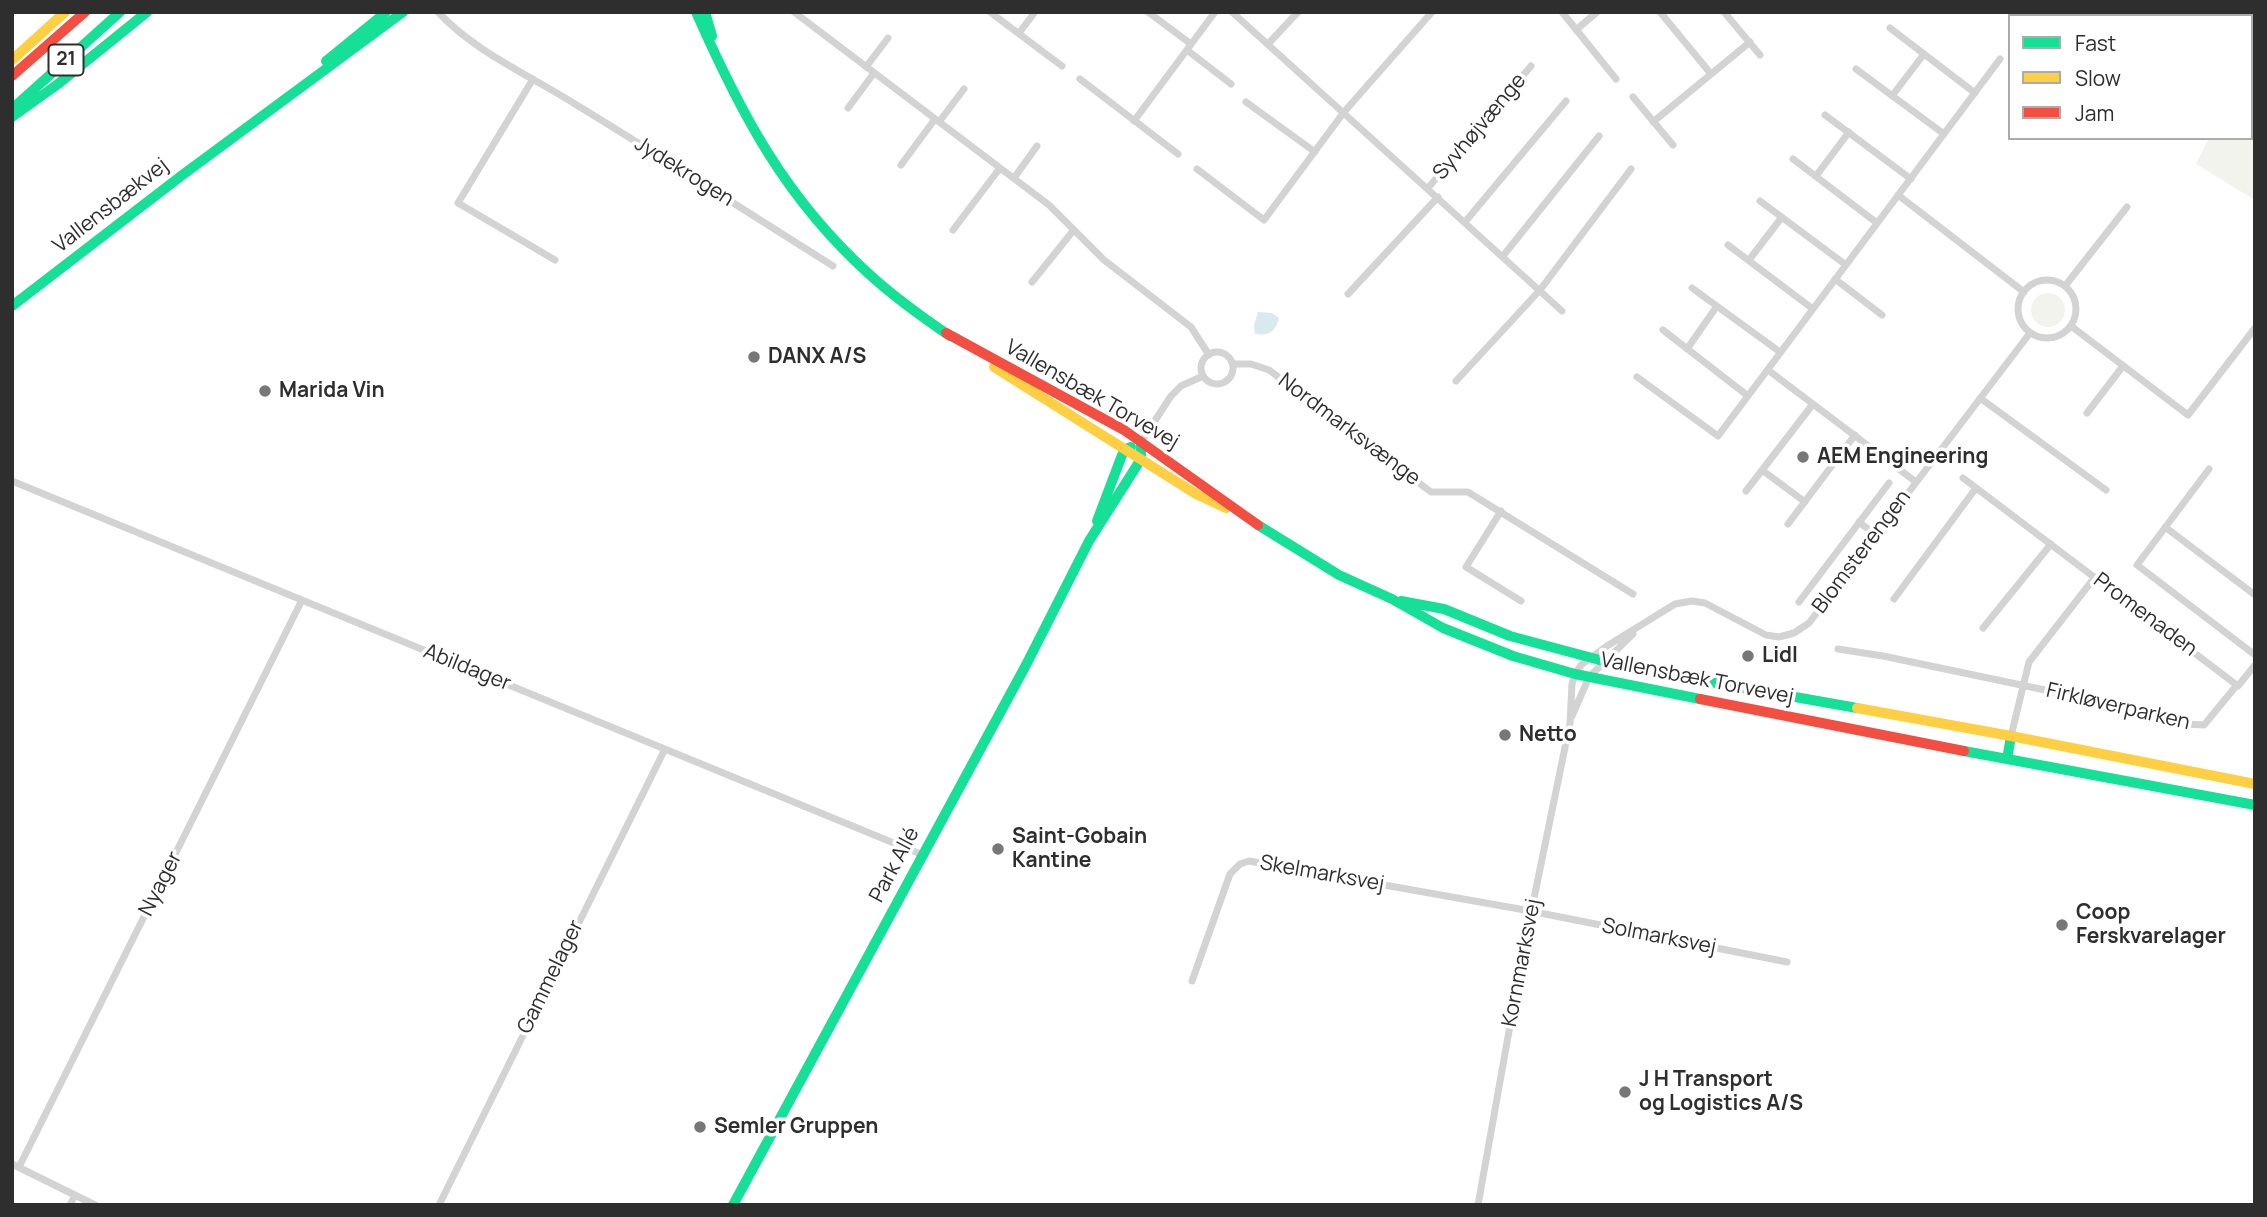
<!DOCTYPE html>
<meta charset="utf-8">
<style>
body{margin:0}
#map{position:relative;width:2267px;height:1217px;overflow:hidden;background:#fff;font-family:Manrope,sans-serif}
canvas{display:block}
.frame{position:absolute;inset:0;border:14px solid #2e2e2e;pointer-events:none}
.legend{position:absolute;left:2008px;top:14px;width:245px;height:126px;box-sizing:border-box;background:#fff;border:2px solid #ababab;margin:0;padding:9px 12px;list-style:none;font-size:21px;color:#2e2e2e}
.legend li{display:flex;align-items:center;gap:14px;height:35px}
.legend b{width:35px;border:2px solid #ababab}
</style>
<div id="map">
<canvas width="2267" height="1217"></canvas>
<div class="frame"></div>
<ul class="legend">
<li><b style="height:9px;background:#16e098"></b>Fast</li>
<li><b style="height:9px;background:#ffcf43"></b>Slow</li>
<li><b style="height:9px;background:#f24e42"></b>Jam</li>
</ul>
</div>
<script>
const c = document.querySelector('canvas').getContext('2d');
c.lineJoin = 'round';
function fill(path, color) {
  c.fillStyle = color;
  c.fill(path, 'evenodd');
}
function stroke(path, color, width, dash) {
  c.strokeStyle = color;
  c.lineWidth = width;
  c.lineCap = dash ? 'butt' : 'round';
  c.setLineDash(dash || []);
  c.stroke(path);
}
function write(font, color, halo, rows, align = 'center') {
  c.font = font + ' Manrope,sans-serif';
  c.lineWidth = 7;
  c.setLineDash([]);
  c.textBaseline = 'middle';
  c.strokeStyle = halo;
  c.fillStyle = color;
  for (const [text, x, y, turn = 0] of rows) {
    c.save();
    c.translate(x, y);
    c.rotate((+turn || 0) * Math.PI / 180);
    c.textAlign = isNaN(turn) ? turn : align;
    if (halo) c.strokeText(text, 0, 0);
    c.fillText(text, 0, 0);
    c.restore();
  }
}
fill(new Path2D(`
 M2027 12H2147L2145 16H2024Z
 M2255 86V200L2196 164 2209 138H2251V89Z
 M2031 310a17 17 0 1 1 34 0a17 17 0 1 1-34 0Z`), '#f1f3ec');
fill(new Path2D(`
 M1258 312 1272 313 1279 318C1276 331 1269 336 1255 334L1254 325Z`), '#d9e9f0');
stroke(new Path2D(`
 M438 12C475 52 529 75 575 104 662 157 747 212 833 266
 M794 12 1049 205 1104 260 1191 327 1209 355
 M990 12 1062 66
 M1148 12 1191 44
 M1232 12 1562 311
 M1562 12 1616 79
 M1660 12 1711 74
 M1724 12 1760 55
 M1890 28 1975 93
 M1576 30 1597 12
 M1019 33 1035 12
 M1268 44 1298 12
 M1187 50 1231 84
 M866 67 888 38
 M1856 69 1944 134
 M533 79 458 203 555 260
 M1080 79 1178 154
 M2251 83 2255 79
 M1892 96 1924 54
 M1633 97 1673 145
 M1246 102 1315 152
 M848 108 874 73
 M1825 115 1911 179
 M1134 121 1215 12
 M939 122 964 89
 M1653 122 1750 42
 M1793 159 1877 223
 M901 165 935 119
 M1197 169 1264 220 1344 112 1432 12
 M1816 176 1849 132
 M1014 178 1037 146
 M1428 188 1531 66
 M1898 195 2024 292
 M1760 201 1846 265
 M1465 222 1566 101
 M953 230 1000 168
 M1728 245 1813 309
 M1503 256 1599 136
 M1749 260 1782 217
 M1835 279 1882 315
 M2018 309a29 29 0 1 1 58 0a29 29 0 1 1-58 0Z
 M1032 282 1073 231
 M2065 286 2127 207
 M1692 288 1780 352
 M1348 294 1438 197
 M2071 326 2188 415 2255 328
 M1663 330 1748 396
 M1687 349 1717 306
 M1201 368a16 16 0 1 1 32 0a16 16 0 1 1-32 0Z
 M1233 364H1251L1269 370 1431 492H1468L1633 594
 M1768 370 1916 482
 M1637 377 1718 436 2000 59
 M1456 381 1540 290 1631 169
 M1980 398 2106 490
 M2087 413 2123 366
 M1141 442 1171 396 1181 386 1203 376
 M2209 469 2137 565 2255 655
 M1762 470 1805 502
 M1963 478 2238 686 2255 665
 M12 481 923 855
 M1746 491 1813 404
 M1501 511 1466 567 1521 601
 M1859 522 1876 535
 M1788 524 1855 435
 M2165 527 2255 595
 M1894 599 1976 488
 M1799 602 1889 483
 M1983 628 2051 544
 M1838 649 1883 656 2069 695 2079 702 2184 724 2204 725 2237 685
 M1572 716 1589 677 1633 634
 M2011 736 2029 662 2095 577
 M1192 981 1230 874 1240 864 1249 861 1525 910 1787 962
 M12 1164 95 1205
 M19 1167 302 600
 M70 1205 75 1195
 M439 1205 665 749
 M1478 1205 1524 947 1570 723 1572 684 1575 674 1581 665 1607 646 1675 604 1692 601 1705 603 1766 635 1779 637 1794 633 1809 623 2030 333`), '#d3d3d3', 7);
stroke(new Path2D(`
 M696 12C741 114 785 198 869 274 894 297 922 317 950 336
 M705 12 712 36
 M326 61 386 12
 M13 108 120 12
 M12 117 58 84 147 12
 M12 306 181 176 403 12
 M1097 521 1122 455 1126 449 1131 447
 M1258 525 1339 575 1392 599 1443 628 1513 656 1575 674 1700 699
 M1401 601 1444 609 1510 636 1626 667 1857 708
 M1964 751 2255 805
 M2007 759 2011 736
 M733 1205 1026 665 1089 541 1141 459V442`), '#16e098', 10);
stroke(new Path2D(`
 M12 60 65 12
 M994 367 1196 494 1226 508
 M1857 708 2011 736 2255 784`), '#ffcf43', 10);
stroke(new Path2D(`
 M12 76 85 12
 M946 333 1124 430 1258 525
 M1700 699 1964 751`), '#f24e42', 10);
for (const [x, y, r, color] of [
 [754,357,7,"#777"],
 [265,391,7,"#777"],
 [1803,457,7,"#777"],
 [1748,656,7,"#777"],
 [1505,735,7,"#777"],
 [998,849,7,"#777"],
 [2062,925,7,"#777"],
 [1625,1092,7,"#777"],
 [700,1127,7,"#777"]
]) {
  const dot = new Path2D();
  dot.arc(x, y, r, 0, 2 * Math.PI);
  c.fillStyle = color;
  c.fill(dot);
  stroke(dot, '#fff', 2.5);
}
for (const [x, y, w] of [
 [66,60,35]
]) {
  const box = new Path2D();
  box.roundRect(x - w / 2, y - 15.5, w, 31, 5);
  c.fillStyle = '#fff';
  c.fill(box);
  stroke(box, '#2e2e2e', 2);
}
write('bold 19px', '#2e2e2e', null, [
 ["21",66,60]
]);
write('21px', '#2e2e2e', '#fff', [
 ["Syvhøjvænge",1480,127,-50],
 ["Jydekrogen",684,172,32],
 ["Vallensbækvej",111,206,-38],
 ["Vallensbæk Torvevej",1092,395,30],
 ["Nordmarksvænge",1349,430,37],
 ["Blomsterengen",1862,552,-53],
 ["Promenaden",2145,615,37],
 ["Abildager",467,668,22],
 ["Vallensbæk Torvevej",1697,679,11],
 ["Firkløverparken",2118,707,13],
 ["Park Allé",895,865,-62],
 ["Skelmarksvej",1322,874,10],
 ["Nyager",161,884,-63],
 ["Solmarksvej",1659,937,11],
 ["Kornmarksvej",1522,963,-79],
 ["Gammelager",551,977,-64]
]);
write('bold 21px', '#2e2e2e', '#fff', [
 ["DANX A/S",768,357],
 ["Marida Vin",279,391],
 ["AEM Engineering",1817,457],
 ["Lidl",1762,656],
 ["Netto",1519,735],
 ["Saint-Gobain",1012,837],
 ["Kantine",1012,861],
 ["Coop",2076,913],
 ["Ferskvarelager",2076,937],
 ["J H Transport",1639,1080],
 ["og Logistics A/S",1639,1104],
 ["Semler Gruppen",714,1127]
], 'left');
</script>
